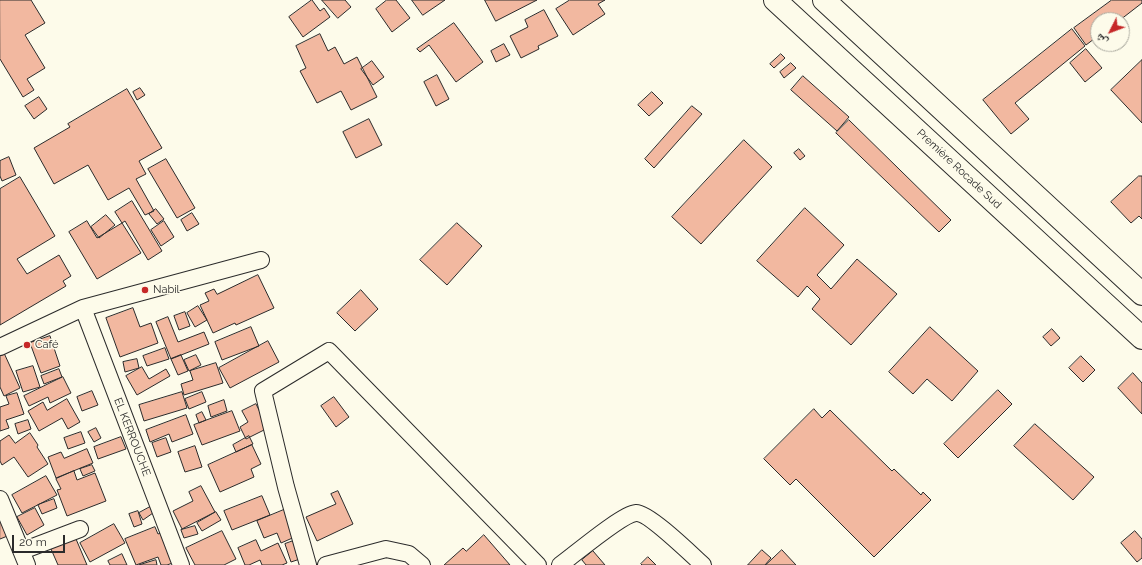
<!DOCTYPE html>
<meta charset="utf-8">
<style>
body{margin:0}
#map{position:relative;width:1142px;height:565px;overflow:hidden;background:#fdfbea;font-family:Raleway,"Noto Naskh Arabic",sans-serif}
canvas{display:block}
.north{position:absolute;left:1090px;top:12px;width:40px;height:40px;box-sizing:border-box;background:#fdfbea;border:1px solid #a9a89e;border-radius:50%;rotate:228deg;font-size:11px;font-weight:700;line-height:16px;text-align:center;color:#2b2b2b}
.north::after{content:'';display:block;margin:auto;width:14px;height:18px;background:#c62828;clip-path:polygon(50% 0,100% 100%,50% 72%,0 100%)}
.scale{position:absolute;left:12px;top:535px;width:53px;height:18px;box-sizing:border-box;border:2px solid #2b2b2b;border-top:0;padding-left:5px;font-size:12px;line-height:14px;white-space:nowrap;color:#2b2b2b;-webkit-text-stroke:3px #fdfbea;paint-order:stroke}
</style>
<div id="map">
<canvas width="1142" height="565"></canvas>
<div class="north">ش</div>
<div class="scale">20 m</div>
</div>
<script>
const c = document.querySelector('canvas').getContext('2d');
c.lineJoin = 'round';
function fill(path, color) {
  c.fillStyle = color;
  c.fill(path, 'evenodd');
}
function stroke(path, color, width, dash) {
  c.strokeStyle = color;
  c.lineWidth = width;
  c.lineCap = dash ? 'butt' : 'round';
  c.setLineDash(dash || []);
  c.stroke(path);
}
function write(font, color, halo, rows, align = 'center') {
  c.font = font + ' Raleway,sans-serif';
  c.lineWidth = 3;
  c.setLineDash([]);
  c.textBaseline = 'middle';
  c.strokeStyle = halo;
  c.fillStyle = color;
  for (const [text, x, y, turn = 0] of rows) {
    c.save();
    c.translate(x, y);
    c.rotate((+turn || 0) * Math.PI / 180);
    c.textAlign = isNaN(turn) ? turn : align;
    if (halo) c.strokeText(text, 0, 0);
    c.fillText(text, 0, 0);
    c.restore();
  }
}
const building = new Path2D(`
 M0 0H31L45 23 25 35 45 68 27 79 34 90 23 97 0 59Z
 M312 0 320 11 324 8 330 17 303 37 289 17Z
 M322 0H345L351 7 338 18Z
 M387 0H396L410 18 392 32 376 9Z
 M412 0H445L423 15Z
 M485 0H537L496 21Z
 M570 0H605L598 4 605 14 573 35 556 9Z
 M1112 0H1142V3L1120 20H1098V36L1086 45 1074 28Z
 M544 10 558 36 538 46 539 49 521 58 510 36 528 27 525 20Z
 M454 23 483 62 456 82 429 45 420 52 417 49Z
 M1072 29 1085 46 1015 103 1029 119 1011 134 983 100Z
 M320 34 328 51 335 47 344 64 357 57 377 97 351 110 341 91 317 103 300 71 306 68 296 46Z
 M504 44 510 55 496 62 491 51Z
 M1086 49 1102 68 1085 82 1070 63Z
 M781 54 785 58 774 68 770 64Z
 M1142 60V123L1111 90Z
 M372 61 384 77 373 85 361 69Z
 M791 63 796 68 784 78 780 72Z
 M437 75 449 99 436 106 424 82Z
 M803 76 849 117 837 131 791 90Z
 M140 88 145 95 137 100 133 92Z
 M127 89 162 148 139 161 146 174 136 179 154 211 145 215 129 188 108 200 88 165 54 184 34 148 70 127 68 124Z
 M652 92 663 103 649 116 638 105Z
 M39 97 47 109 34 119 25 106Z
 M692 106 702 114 654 168 645 159Z
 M369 119 382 145 356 158 343 132Z
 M849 120 951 220 939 232 836 133Z
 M744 140 772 167 701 244 672 217Z
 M799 149 805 156 800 160 794 153Z
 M9 157 16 175 2 181 0 176V161Z
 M166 159 195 208 177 218 148 169Z
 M1139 176H1142V219L1139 216 1131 223 1111 202Z
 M20 177 55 236 17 259 27 274 59 255 71 276 63 281 66 286 0 325V189Z
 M132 201 162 251 148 260 125 221 122 223 115 212Z
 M805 208 844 245 817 275 831 289 857 259 897 294 851 345 812 309 820 299 807 286 798 297 757 261Z
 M156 209 164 219 157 224 149 214Z
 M192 213 199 224 187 231 181 220Z
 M106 215 115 225 99 238 91 227Z
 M87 221 97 238 122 223 141 253 97 279 69 232Z
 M164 221 174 237 161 246 151 230Z
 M457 223 482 246 447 285 420 260Z
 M258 275 274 308 236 325 235 323 213 333 200 305 209 301 205 293 214 289 217 294Z
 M361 290 378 309 355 331 337 313Z
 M198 306 207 320 195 327 187 313Z
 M133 308 140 327 151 323 158 343 120 357 106 318Z
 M185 312 190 326 179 330 174 316Z
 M168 317 178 342 204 332 209 344 171 359 156 322Z
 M251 327 259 346 222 360 215 342Z
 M930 327 978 371 952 401 927 379 913 394 889 372Z
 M1052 329 1060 338 1051 346 1043 337Z
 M50 336 60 366 41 373 30 343Z
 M268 341 279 362 230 388 219 368Z
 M165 348 169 359 147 366 143 356Z
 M4 353 20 388 4 396 0 387V355Z
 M181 355 188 371 178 375 171 359Z
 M196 355 201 365 189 371 184 360Z
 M1081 356 1095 370 1083 382 1069 368Z
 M137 359 139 368 125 372 123 362Z
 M216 363 223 383 184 395 181 384 193 380 190 371Z
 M33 366 40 387 23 392 16 371Z
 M142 367 149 379 166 369 170 376 137 395 126 376Z
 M59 369 62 377 44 384 41 376Z
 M1133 373 1142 383V414L1118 388Z
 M63 377 71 393 50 403 48 397 29 406 24 396Z
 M998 390 1012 404 958 458 944 444Z
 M92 391 98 405 82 411 77 397Z
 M182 392 187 408 144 421 139 405Z
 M202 392 206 402 189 409 185 399Z
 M17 393 24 414 6 420 9 428 0 431V407L9 404 6 396Z
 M334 397 349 417 336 427 321 406Z
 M67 399 80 422 68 429 62 418 39 431 28 411 43 402 47 410Z
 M224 400 227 411 211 417 208 406Z
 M256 404 268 428 246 439 240 427 248 422 242 411Z
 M814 409 822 418 830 410 892 471 894 469 921 495 923 492 931 500 874 557 796 479 790 485 764 459Z
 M232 411 240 431 202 445 194 425Z
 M202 412 206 420 199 423 196 415Z
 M186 415 193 434 172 442 169 434 150 442 146 430Z
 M28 420 31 429 18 434 15 424Z
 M1035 424 1094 477 1073 500 1014 446Z
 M96 428 101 438 94 442 88 432Z
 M81 432 85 443 68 449 64 438Z
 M30 433 38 445 37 447 48 464 28 477 14 457 2 465 0 461V441L9 435 15 443Z
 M249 436 253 444 236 452 233 445Z
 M121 437 126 449 98 459 94 447Z
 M166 438 171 452 157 457 152 443Z
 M252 445 261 464 251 469 254 477 220 492 208 465Z
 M195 446 202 467 185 472 178 452Z
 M87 449 93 463 56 478 48 457 61 452 64 458Z
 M92 465 95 471 83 476 80 469Z
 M74 471 77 480 95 473 106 501 67 516 57 490 61 489 56 479Z
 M46 476 57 495 22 513 12 495Z
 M201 486 215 512 182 529 173 511 193 501 189 492Z
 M338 491 353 524 317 541 306 517 336 504 331 494Z
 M262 496 270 515 232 530 224 511Z
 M54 499 57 508 42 514 38 505Z
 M150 507 153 513 143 520 139 513Z
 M35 508 44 525 27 535 17 517Z
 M286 509 297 536 281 543 277 533 264 538 257 521Z
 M138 511 142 524 134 527 129 514Z
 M216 512 221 520 202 531 197 523Z
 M0 515 10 535 0 539Z
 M114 524 125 543 90 562 80 543Z
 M195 526 198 534 184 538 181 530Z
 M155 527 158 534 166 531 178 561 167 565H161L158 557 136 565 125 539Z
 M222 531 236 559 224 565H195L186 548Z
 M1135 531 1142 539V558L1137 562 1121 543Z
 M484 535 510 565H444L463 548 466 551Z
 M76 539 87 565H58L51 549Z
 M256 540 261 551 278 543 287 563 282 565H262L260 560 249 565H245L238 548Z
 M296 540 303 558 291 562 285 544Z
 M762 550 771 558 765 565H748Z
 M782 550 796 565H766Z
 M593 551 605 565H586L582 560Z
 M122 554 127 565H110L108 561Z
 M648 557 656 565H642L641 564Z
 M156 560 157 565H139Z`);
fill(building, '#f2b8a0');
stroke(building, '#2b2b2b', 1);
const minor = new Path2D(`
 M83 308 181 565
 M0 347 83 308 261 260
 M0 499 27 565
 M22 551 80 529
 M308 565 286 487 263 391 329 351 538 565
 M326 565 386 549 409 554 422 565
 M560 565C574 555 622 514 636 513 648 512 693 556 703 565`);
const motorway = new Path2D(`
 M775 0 1142 338
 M824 0 1142 294`);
stroke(minor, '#2b2b2b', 18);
stroke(motorway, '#2b2b2b', 24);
stroke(minor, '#fdfbea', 16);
stroke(motorway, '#fdfbea', 22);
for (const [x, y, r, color] of [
 [145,290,4,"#c62828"],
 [27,345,4,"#c62828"]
]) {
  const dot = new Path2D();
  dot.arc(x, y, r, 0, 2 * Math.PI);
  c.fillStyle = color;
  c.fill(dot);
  stroke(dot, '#fdfbea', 1.5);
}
write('11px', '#2b2b2b', '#fdfbea', [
 ["Première Rocade Sud",959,169,43],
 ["EL KERROUCHE",132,437,69]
]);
write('11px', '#2b2b2b', '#fdfbea', [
 ["Nabil",153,290],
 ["Café",35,345]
], 'left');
</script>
